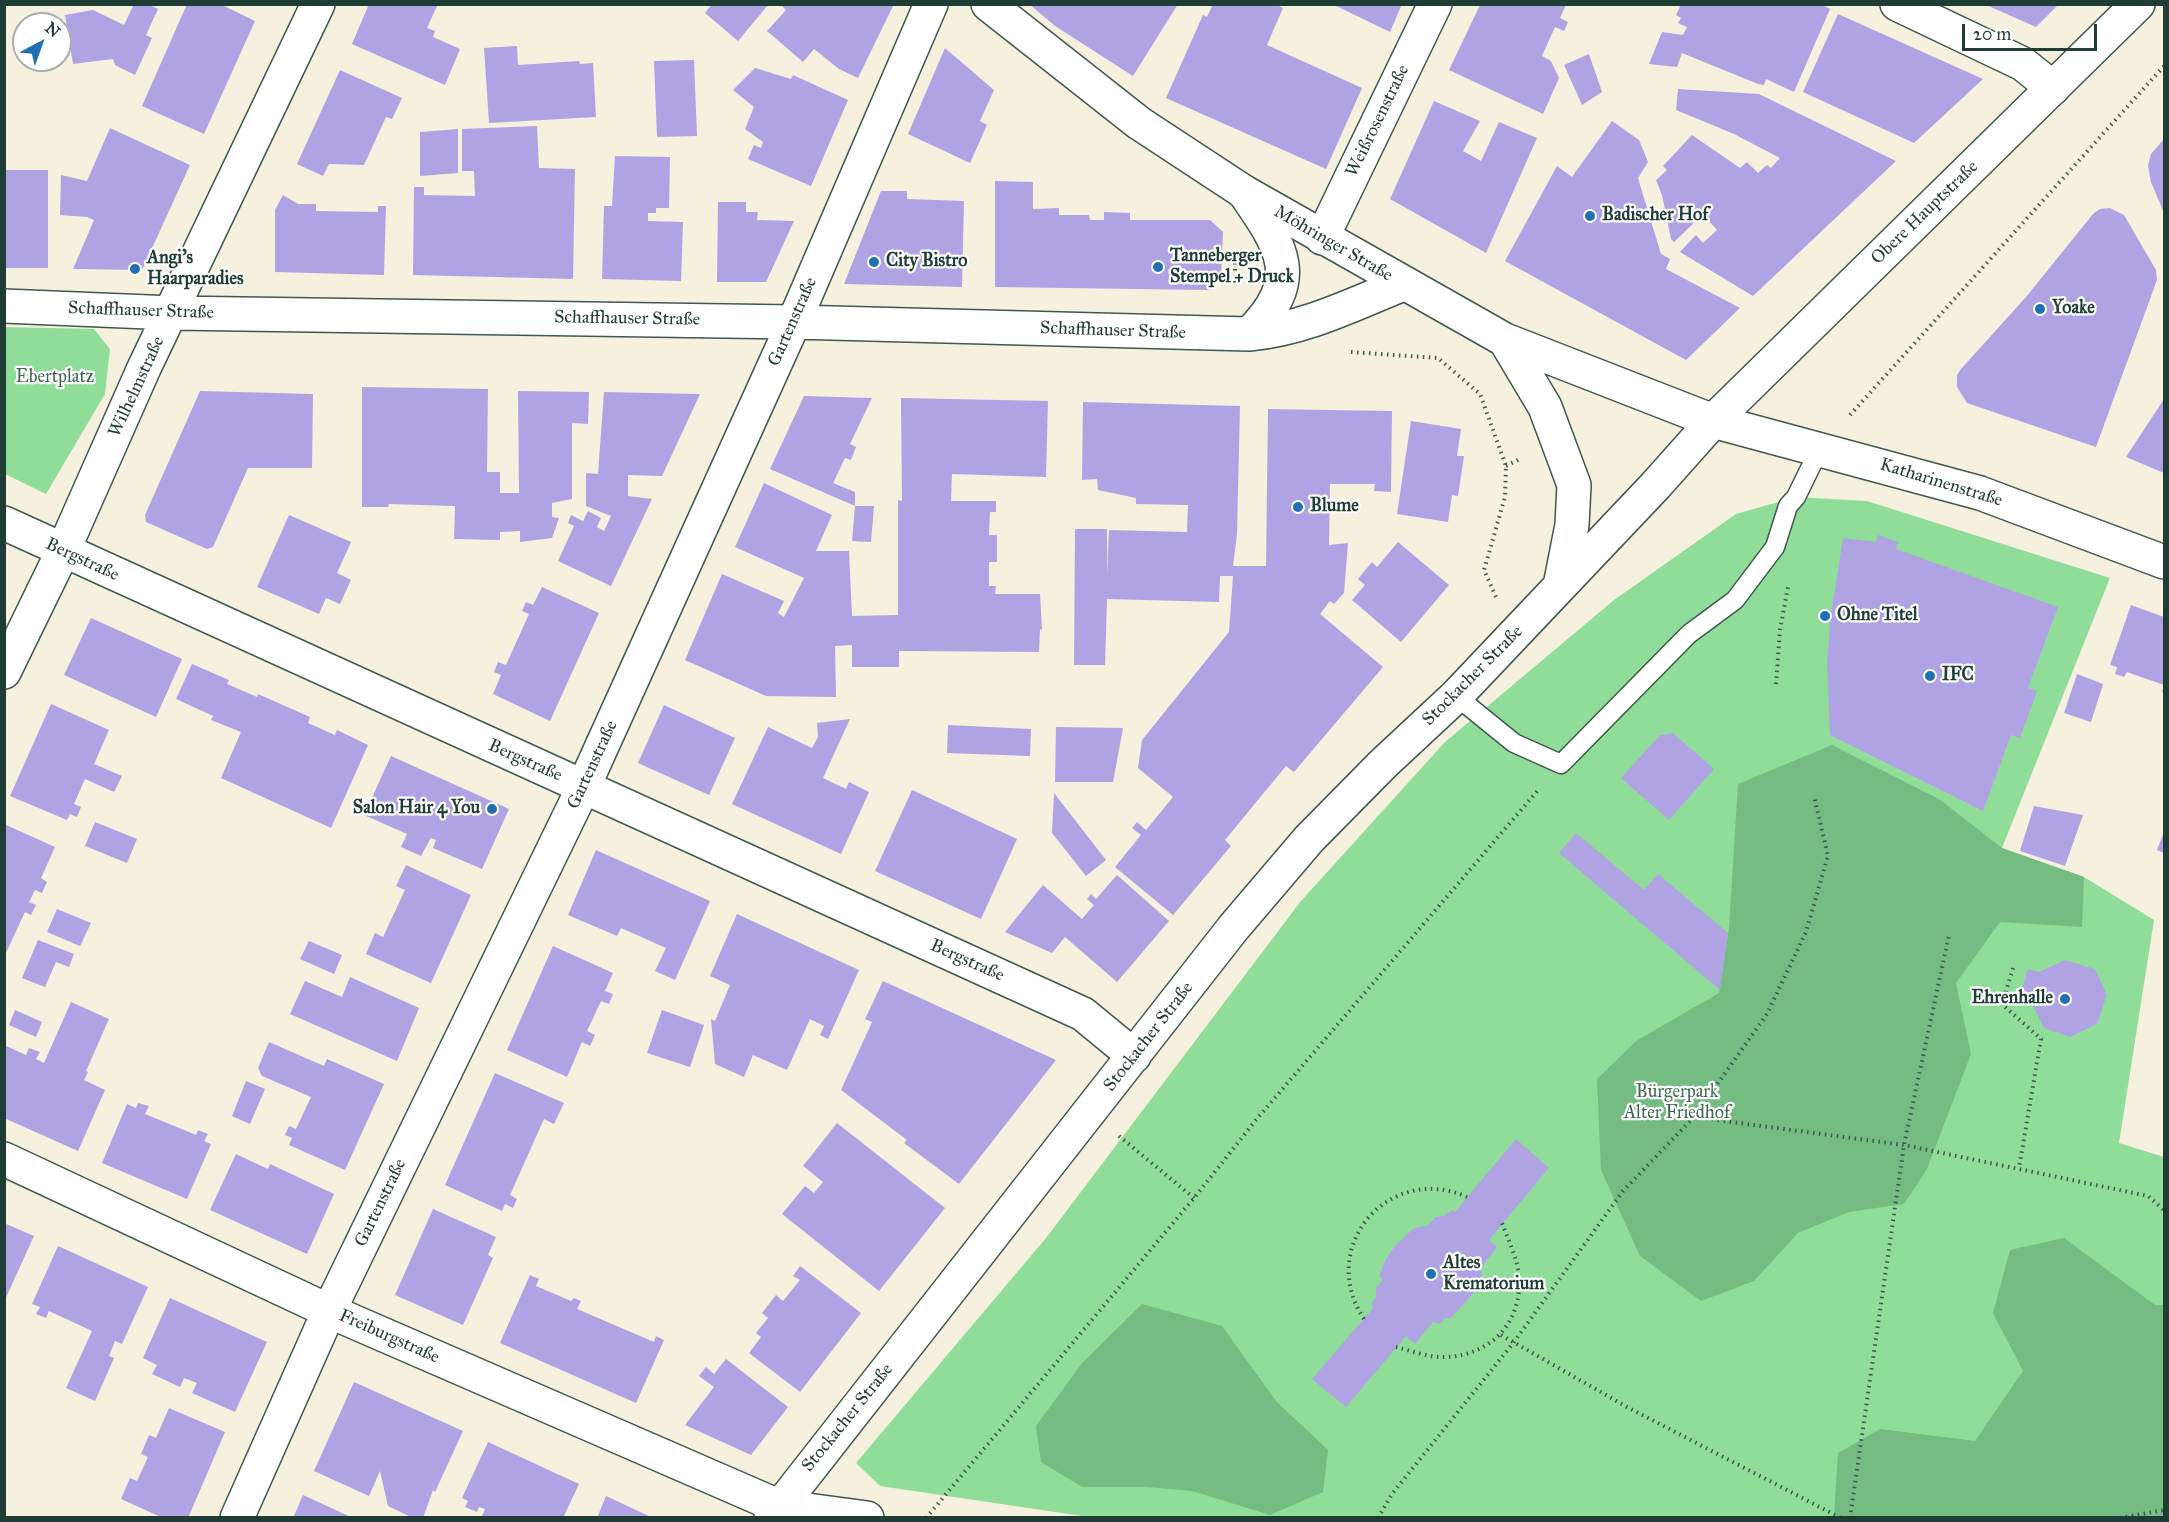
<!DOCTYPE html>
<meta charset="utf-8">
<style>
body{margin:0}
#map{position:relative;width:2169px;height:1522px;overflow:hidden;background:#f6f0df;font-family:"IM FELL Great Primer",serif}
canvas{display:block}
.frame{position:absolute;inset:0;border:6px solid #1f3d34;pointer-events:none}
.north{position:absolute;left:12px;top:12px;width:60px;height:60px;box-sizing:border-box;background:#fff;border:2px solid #a5b1ae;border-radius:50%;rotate:41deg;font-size:16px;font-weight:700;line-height:24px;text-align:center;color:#1f3d34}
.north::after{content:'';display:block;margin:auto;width:21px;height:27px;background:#1f6fb2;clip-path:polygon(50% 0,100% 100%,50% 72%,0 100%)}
.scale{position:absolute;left:1962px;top:24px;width:135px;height:27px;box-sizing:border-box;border:3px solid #1f3d34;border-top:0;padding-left:8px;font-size:18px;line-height:21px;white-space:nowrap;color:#1f3d34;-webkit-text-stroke:4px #fff;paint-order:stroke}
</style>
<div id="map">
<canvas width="2169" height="1522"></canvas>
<div class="frame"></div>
<div class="north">N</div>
<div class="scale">20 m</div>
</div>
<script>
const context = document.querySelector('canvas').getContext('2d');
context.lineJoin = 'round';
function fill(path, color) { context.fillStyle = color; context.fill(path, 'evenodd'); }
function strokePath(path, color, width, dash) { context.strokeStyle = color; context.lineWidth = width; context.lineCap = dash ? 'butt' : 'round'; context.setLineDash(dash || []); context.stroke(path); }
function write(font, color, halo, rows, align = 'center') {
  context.font = font + ' "IM FELL Great Primer",serif'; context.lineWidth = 4.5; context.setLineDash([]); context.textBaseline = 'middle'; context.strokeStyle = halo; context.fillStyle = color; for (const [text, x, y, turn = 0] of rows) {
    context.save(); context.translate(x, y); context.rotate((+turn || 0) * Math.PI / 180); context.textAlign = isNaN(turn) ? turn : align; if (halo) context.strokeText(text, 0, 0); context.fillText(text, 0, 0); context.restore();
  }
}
const green = new Path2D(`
 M 5,327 L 94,329 L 110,349 L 105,394 L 46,494 L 5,474 Z
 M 1796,497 L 1867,501 L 2110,578 L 2002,848 L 2084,877 L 2154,920 L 2119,1143 L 2164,1157 L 2164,1517 L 1089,1517 L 880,1486 L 856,1463 L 1046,1238 L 1301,901 L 1445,742 L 1614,600 L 1736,514 Z`);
const forest = new Path2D(`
 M 1832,745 L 1939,799 L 2002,848 L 2084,877 L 2082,927 L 2000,922 L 1956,983 L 1971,1054 L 1927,1169 L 1904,1204 L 1849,1212 L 1798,1233 L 1754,1281 L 1701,1301 L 1640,1256 L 1601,1170 L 1597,1079 L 1636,1041 L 1719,993 L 1729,928 L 1738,784 Z
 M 2064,1238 L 2155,1305 L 2164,1305 L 2164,1517 L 1834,1517 L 1838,1453 L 1880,1429 L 1975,1441 L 2023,1371 L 1993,1313 L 2010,1250 Z
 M 1142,1304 L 1222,1326 L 1276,1401 L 1328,1450 L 1323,1492 L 1270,1515 L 1192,1491 L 1147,1487 L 1082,1487 L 1041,1462 L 1036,1426 L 1083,1362 Z`);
const building = new Path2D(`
 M 134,4 L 148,4 L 158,9 L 146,35 L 152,38 L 135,75 L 115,65 L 113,59 L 73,64 L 65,15 L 93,10 L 124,25 Z
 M 187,4 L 220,4 L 255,21 L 204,134 L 142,106 Z
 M 369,4 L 438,4 L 427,28 L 435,31 L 433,37 L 460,49 L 445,85 L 352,44 Z
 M 712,4 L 769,4 L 738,41 L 705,13 Z
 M 780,4 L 894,4 L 858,78 L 839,69 L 814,49 L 803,62 L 767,31 L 786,10 Z
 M 1029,4 L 1178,4 L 1133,76 L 1055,26 Z
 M 1213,4 L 1275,4 L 1283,8 L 1267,45 L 1362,88 L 1326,169 L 1166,98 L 1203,15 L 1207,17 Z
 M 1332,4 L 1402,4 L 1390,32 Z
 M 1681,4 L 1821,4 L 1830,9 L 1794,92 L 1766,79 L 1764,85 L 1758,84 L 1682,53 L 1677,67 L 1649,64 L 1662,32 L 1683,35 L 1687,27 L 1678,23 L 1681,18 L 1676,15 Z
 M 1984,4 L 2059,4 L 2036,27 Z
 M 1480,5 L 1566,5 L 1560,18 L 1568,22 L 1564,31 L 1555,27 L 1542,56 L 1551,61 L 1559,78 L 1543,114 L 1449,70 Z
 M 1838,14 L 1983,79 L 1914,143 L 1803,92 Z
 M 517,46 L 518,65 L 579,61 L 580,64 L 593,63 L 596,117 L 489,123 L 484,48 Z
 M 945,48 L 994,90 L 980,121 L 987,125 L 970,163 L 908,134 Z
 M 1589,54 L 1602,92 L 1582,105 L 1564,65 Z
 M 694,60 L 697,136 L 657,137 L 654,61 Z
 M 755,68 L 791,79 L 793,75 L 848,100 L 811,186 L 748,159 L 754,145 L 761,148 L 763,142 L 745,129 L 754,107 L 733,90 Z
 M 340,70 L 402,98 L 392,119 L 386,117 L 364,165 L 329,164 L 323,176 L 297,164 Z
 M 1678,89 L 1759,94 L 1896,161 L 1753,296 L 1680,252 L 1696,235 L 1703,243 L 1717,230 L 1703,214 L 1674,242 L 1671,239 L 1662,195 L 1656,180 L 1667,170 L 1663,166 L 1692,135 L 1740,168 L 1747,162 L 1758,173 L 1767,165 L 1771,168 L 1780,158 L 1734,134 L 1676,110 Z
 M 1434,101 L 1480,121 L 1463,151 L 1481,161 L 1499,122 L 1537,138 L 1486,253 L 1390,199 Z
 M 1612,121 L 1639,140 L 1648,162 L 1638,178 L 1661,254 L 1670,259 L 1666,269 L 1740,308 L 1686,360 L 1505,261 L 1557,166 L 1572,177 Z
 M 537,126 L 539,168 L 575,169 L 573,279 L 413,275 L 414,187 L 424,187 L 424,195 L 475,196 L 474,171 L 462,171 L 462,129 Z
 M 110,128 L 190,165 L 142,270 L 73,269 L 94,220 L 87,217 L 60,215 L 61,175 L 87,181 Z
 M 458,129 L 458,173 L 420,176 L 420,132 Z
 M 2164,139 L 2164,213 L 2151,182 L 2148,166 L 2151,154 Z
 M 615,156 L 670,157 L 669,208 L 656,208 L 656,213 L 648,213 L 648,221 L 683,222 L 681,281 L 602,279 L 604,206 L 612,206 Z
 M 4,170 L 48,170 L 48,268 L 4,268 Z
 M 995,181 L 1033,182 L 1033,209 L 1059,208 L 1059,215 L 1089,215 L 1090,220 L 1104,220 L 1104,212 L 1130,213 L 1130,220 L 1210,220 L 1223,232 L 1221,278 L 1209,290 L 995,287 Z
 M 881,191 L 907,191 L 907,199 L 964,201 L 962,287 L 844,284 Z
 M 283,195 L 298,204 L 316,204 L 316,211 L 378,212 L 378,206 L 386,206 L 384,275 L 275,272 L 275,210 Z
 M 718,202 L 746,202 L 746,212 L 758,212 L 757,220 L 794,221 L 766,282 L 717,282 Z
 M 2110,208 L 2124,215 L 2156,270 L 2157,280 L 2096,447 L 1967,403 L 1957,387 L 1957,375 L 1961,369 L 2026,297 L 2093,214 L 2100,209 Z
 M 362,387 L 488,389 L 487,472 L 500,472 L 500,493 L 519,493 L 518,391 L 589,392 L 588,424 L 572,423 L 572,499 L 552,503 L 552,517 L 559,518 L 552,538 L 520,542 L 520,531 L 500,532 L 500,540 L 454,539 L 455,506 L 389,504 L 388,507 L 362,507 Z
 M 200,391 L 313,394 L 312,468 L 248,468 L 213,547 L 207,549 L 146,522 L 145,515 Z
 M 604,392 L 700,394 L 662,476 L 628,475 L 628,496 L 652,499 L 611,586 L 558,561 L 574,526 L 568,523 L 571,515 L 583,521 L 588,511 L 601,518 L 597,527 L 604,531 L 611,516 L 586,506 L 586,473 L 598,474 Z
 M 804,396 L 872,398 L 850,444 L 856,447 L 851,460 L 845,458 L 833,483 L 855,492 L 855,506 L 770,469 Z
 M 901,398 L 1048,401 L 1046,477 L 952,474 L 951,501 L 996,501 L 996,512 L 990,512 L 989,535 L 997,535 L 997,562 L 989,562 L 989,586 L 996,586 L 995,594 L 1040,594 L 1042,630 L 1040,629 L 1039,652 L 899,651 L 899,667 L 852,667 L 852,645 L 835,646 L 836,697 L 766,696 L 685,660 L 722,574 L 784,601 L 778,613 L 784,617 L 804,578 L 735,547 L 764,483 L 832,515 L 816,551 L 849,551 L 852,616 L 898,615 L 898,500 L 902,501 Z
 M 2164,399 L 2164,473 L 2126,457 Z
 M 1083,402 L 1240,406 L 1237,534 L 1233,566 L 1266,566 L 1268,409 L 1392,411 L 1391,492 L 1374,491 L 1375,484 L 1330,484 L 1329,545 L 1348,543 L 1344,593 L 1334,604 L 1330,601 L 1320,614 L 1383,667 L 1294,772 L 1286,766 L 1225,840 L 1231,846 L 1173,915 L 1115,867 L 1141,835 L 1132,828 L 1137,822 L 1146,830 L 1173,797 L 1138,768 L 1142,740 L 1229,632 L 1233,576 L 1220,576 L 1219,602 L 1107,599 L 1105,665 L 1074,665 L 1075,529 L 1107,529 L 1107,575 L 1109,530 L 1187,532 L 1188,505 L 1136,504 L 1136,498 L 1098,490 L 1097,479 L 1082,480 Z
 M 1411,421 L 1461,429 L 1457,456 L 1464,456 L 1458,496 L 1452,495 L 1448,522 L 1397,514 Z
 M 855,506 L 874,506 L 871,542 L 852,541 Z
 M 289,515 L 351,542 L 337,573 L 351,580 L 340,604 L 326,598 L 319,614 L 257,587 Z
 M 1878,535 L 1898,542 L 1896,549 L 2058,607 L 2028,688 L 2037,691 L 2020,738 L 2011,735 L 1983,811 L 1830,735 L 1827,664 L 1831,614 L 1843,538 L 1876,542 Z
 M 1398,542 L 1449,585 L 1401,642 L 1352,600 L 1365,585 L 1358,579 L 1372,562 L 1377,567 Z
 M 542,587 L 599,613 L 550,721 L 493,694 L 501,675 L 494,672 L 498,662 L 506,665 L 529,614 L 522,611 L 526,602 L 533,605 Z
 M 2131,605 L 2164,617 L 2164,693 L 2162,692 L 2164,685 L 2127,672 L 2124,677 L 2115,674 L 2117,667 L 2110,665 Z
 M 91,618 L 182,659 L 156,717 L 64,675 Z
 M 192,664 L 229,680 L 227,684 L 257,697 L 258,694 L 310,717 L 308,723 L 335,735 L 337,730 L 368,745 L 331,828 L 221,778 L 241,732 L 211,720 L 213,716 L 176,699 Z
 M 2077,674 L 2103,684 L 2091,722 L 2064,713 Z
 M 51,704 L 109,730 L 94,764 L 122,776 L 114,792 L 85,779 L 74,804 L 81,807 L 77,817 L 70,814 L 67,820 L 10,796 Z
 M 664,705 L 735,738 L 709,795 L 638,763 Z
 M 850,719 L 823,778 L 846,789 L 849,782 L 869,792 L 841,854 L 732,804 L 768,727 L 812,748 L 818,737 L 817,723 Z
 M 948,725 L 1031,729 L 1030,756 L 947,753 Z
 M 1056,727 L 1123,728 L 1113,782 L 1055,782 Z
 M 1673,733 L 1714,769 L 1669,820 L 1621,778 L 1660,735 Z
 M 391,756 L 509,809 L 482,869 L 433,848 L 436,840 L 431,838 L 421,856 L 401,847 L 407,834 L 364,815 Z
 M 912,790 L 1017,839 L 981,919 L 875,871 Z
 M 1054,793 L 1106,860 L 1086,876 L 1052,833 Z
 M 2034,806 L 2083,815 L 2065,866 L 2020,851 Z
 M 95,822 L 137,839 L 127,863 L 85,846 Z
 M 4,824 L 55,847 L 41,878 L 47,882 L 42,893 L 35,890 L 29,902 L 36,905 L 31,915 L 25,912 L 4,957 Z
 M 2164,832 L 2164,853 L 2157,850 Z
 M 1576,833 L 1644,890 L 1658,874 L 1728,933 L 1720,990 L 1559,853 Z
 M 596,850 L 710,901 L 675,980 L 655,971 L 666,948 L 621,928 L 617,936 L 568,915 Z
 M 406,865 L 471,895 L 431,983 L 366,954 L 375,933 L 383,937 L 405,890 L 396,886 Z
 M 1117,875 L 1169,921 L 1117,982 L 1065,937 L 1052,953 L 1005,932 L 1043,885 L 1082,919 L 1094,905 L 1087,899 L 1091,894 L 1096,899 Z
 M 57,909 L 91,923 L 80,946 L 47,932 Z
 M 737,914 L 859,970 L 828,1039 L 820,1035 L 824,1026 L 810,1019 L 787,1070 L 753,1055 L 744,1077 L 715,1064 L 711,1019 L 715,1021 L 730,985 L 710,976 Z
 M 38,940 L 74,954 L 69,967 L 56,962 L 45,987 L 22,978 Z
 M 309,941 L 342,955 L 334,974 L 300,959 Z
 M 553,946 L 613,973 L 605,991 L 613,994 L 609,1004 L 601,1001 L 587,1031 L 595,1035 L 590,1046 L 582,1042 L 567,1077 L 507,1050 Z
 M 2065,960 L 2095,969 L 2107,995 L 2097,1024 L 2070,1037 L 2044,1028 L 2030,1000 L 2020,997 L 2028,969 L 2039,972 Z
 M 350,977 L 419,1008 L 397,1061 L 290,1014 L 305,981 L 342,997 Z
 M 883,981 L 1056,1060 L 959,1184 L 904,1143 L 907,1140 L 841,1090 L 872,1022 L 865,1019 Z
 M 71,1002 L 109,1019 L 86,1071 L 88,1072 L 84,1080 L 105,1090 L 78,1151 L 4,1118 L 4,1045 L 26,1055 L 29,1048 L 40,1052 L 36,1059 L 44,1063 Z
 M 15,1010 L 42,1022 L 36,1037 L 9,1025 Z
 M 662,1010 L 704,1025 L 690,1067 L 647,1053 Z
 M 269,1042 L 324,1066 L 327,1059 L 384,1084 L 345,1170 L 289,1145 L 292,1138 L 285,1135 L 289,1126 L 296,1129 L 311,1097 L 262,1076 L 258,1068 Z
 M 495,1073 L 564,1103 L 554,1124 L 544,1119 L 510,1195 L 517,1199 L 513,1208 L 505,1204 L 502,1211 L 445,1185 Z
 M 246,1081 L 265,1089 L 250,1124 L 232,1116 Z
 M 138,1103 L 149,1106 L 145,1114 L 196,1135 L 198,1130 L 208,1134 L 204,1141 L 211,1144 L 187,1199 L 102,1163 L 127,1104 L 136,1108 Z
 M 837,1123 L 945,1208 L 879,1291 L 782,1214 L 805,1186 L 814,1193 L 823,1182 L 803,1166 Z
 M 1516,1139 L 1549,1168 L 1489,1240 L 1497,1247 L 1480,1269 L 1482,1273 L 1479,1287 L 1451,1318 L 1445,1318 L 1440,1324 L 1433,1322 L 1415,1344 L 1406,1336 L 1346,1407 L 1312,1379 L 1374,1307 L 1371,1304 L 1376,1297 L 1376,1288 L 1383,1280 L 1379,1276 L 1386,1259 L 1395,1246 L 1414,1228 L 1429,1225 L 1435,1217 L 1444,1216 L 1452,1210 L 1455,1212 Z
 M 236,1154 L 268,1169 L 270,1164 L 334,1194 L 307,1254 L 210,1210 Z
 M 433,1209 L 496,1237 L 488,1255 L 493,1258 L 463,1325 L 395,1295 Z
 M 4,1223 L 34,1236 L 4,1302 Z
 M 58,1246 L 148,1287 L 122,1344 L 115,1341 L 109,1356 L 114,1358 L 95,1401 L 66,1388 L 92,1331 L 49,1311 L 46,1318 L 36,1314 L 40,1307 L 32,1304 Z
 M 800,1266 L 861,1313 L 800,1392 L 749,1353 L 761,1337 L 756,1333 L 768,1318 L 762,1313 L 776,1295 L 783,1301 L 800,1280 L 793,1276 Z
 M 530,1275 L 539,1279 L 536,1286 L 571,1301 L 574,1298 L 581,1301 L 577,1309 L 654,1342 L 656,1336 L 664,1340 L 636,1403 L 500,1343 Z
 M 170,1298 L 267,1342 L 235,1412 L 192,1393 L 197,1383 L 184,1378 L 180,1387 L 152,1374 L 157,1365 L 143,1358 Z
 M 726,1359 L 788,1407 L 751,1455 L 685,1425 L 714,1387 L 699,1376 L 706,1367 L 714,1374 Z
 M 354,1382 L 463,1431 L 435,1492 L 433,1490 L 423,1518 L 413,1518 L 388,1506 L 380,1471 L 369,1496 L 314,1471 Z
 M 169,1408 L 225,1432 L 188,1518 L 163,1518 L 121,1499 L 130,1478 L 137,1481 L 148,1457 L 141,1454 L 149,1435 L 156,1438 Z
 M 488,1442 L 579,1484 L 563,1518 L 481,1518 L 485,1509 L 479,1507 L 477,1512 L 465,1507 L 468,1501 L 462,1498 Z
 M 303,1495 L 353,1518 L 293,1518 Z
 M 606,1496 L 653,1518 L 597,1518 Z`);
const path = new Path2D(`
 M 1235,257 L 1235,285
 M 1351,352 L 1438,358 L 1480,394 L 1506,466 L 1505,497 L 1484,570 L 1496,597
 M 1850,415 L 2164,66
 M 1506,466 L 1520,459
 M 1776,684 L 1780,630 L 1788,587
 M 2013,968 L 2002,1004 L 2041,1039 L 2019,1168
 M 1694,1117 L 1904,1145 L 2148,1196 L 2164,1210
 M 1119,1136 L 1194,1198
 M 1364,1319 C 1316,1247 1389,1162 1467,1197
 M 1501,1335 L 1627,1407 L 1841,1518
 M 1396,1347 C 1412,1351 1430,1358 1446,1357 C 1492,1355 1523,1321 1519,1275 C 1517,1258 1508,1239 1502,1223
 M 926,1518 L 1194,1198 L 1256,1120 L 1539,789
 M 1378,1518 L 1392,1494 L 1514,1342 L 1623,1191 L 1694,1117 L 1767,1014 L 1806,932 L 1828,856 L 1814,796
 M 1850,1518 L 1904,1145 L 1949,935
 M 2120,1518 L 2164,1510`);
const lane = new Path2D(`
 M 1456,696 L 1514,743 L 1561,764 L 1689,634 L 1735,600 L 1775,547 L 1788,506 L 1796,497 L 1819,450`);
const street = new Path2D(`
 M 1897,4 L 2023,64 L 2053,88
 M 1244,192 C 1282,247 1305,279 1249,334
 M 1322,238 L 1435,4
 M 4,306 L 173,313 L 794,322 L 1249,334 C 1304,329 1352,305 1403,284
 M 4,523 L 1083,1014 L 1134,1056
 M 4,672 L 63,551 L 144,368 L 318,4
 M 4,1159 L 329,1311 L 778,1506 L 867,1518
 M 237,1518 L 329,1311 L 583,788 L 794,322 L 931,4`);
const secondary = new Path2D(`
 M 988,4 L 1139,123 L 1244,192 L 1505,340 L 1713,421 L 1980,493 L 2164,562
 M 1505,340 L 1545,407 L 1574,485 L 1572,525 L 1560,586
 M 771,1518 L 1234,927 L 1309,839 L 1383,764 L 1456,696 L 1656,485 L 1713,421 L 2138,4`);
const markers = [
 [1590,216,6,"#1f6fb2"],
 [874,262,6,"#1f6fb2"],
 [1158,267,6,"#1f6fb2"],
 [135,269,6,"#1f6fb2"],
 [2040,309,6,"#1f6fb2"],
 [1298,507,6,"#1f6fb2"],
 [1825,616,6,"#1f6fb2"],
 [1930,676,6,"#1f6fb2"],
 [492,809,6,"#1f6fb2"],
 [2065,999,6,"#1f6fb2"],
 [1431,1274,6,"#1f6fb2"]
];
const streetNames = [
 ["Weißrosenstraße",1378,121,-64],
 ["Obere Hauptstraße",1925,213,-44],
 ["Möhringer Straße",1333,244,30],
 ["Schaffhauser Straße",141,311,2],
 ["Schaffhauser Straße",627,319,1],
 ["Gartenstraße",793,322,-66],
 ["Schaffhauser Straße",1113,331,2],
 ["Wilhelmstraße",137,387,-65],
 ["Katharinenstraße",1941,483,17],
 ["Bergstraße",82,560,25],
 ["Stockacher Straße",1473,676,-45],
 ["Bergstraße",525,761,24],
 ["Gartenstraße",593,765,-65],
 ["Bergstraße",967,961,24],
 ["Stockacher Straße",1149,1037,-52],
 ["Gartenstraße",381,1203,-64],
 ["Freiburgstraße",389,1337,24],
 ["Stockacher Straße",848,1418,-51]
];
const poiNames = [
 ["Badischer Hof",1602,216],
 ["Tanneberger",1170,257],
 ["Stempel + Druck",1170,278],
 ["Angi's",147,259],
 ["Haarparadies",147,280],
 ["City Bistro",886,262],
 ["Yoake",2052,309],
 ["Blume",1310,507],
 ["Ohne Titel",1837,616],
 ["IFC",1942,676],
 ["Salon Hair 4 You",480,809,"right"],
 ["Ehrenhalle",2053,999,"right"],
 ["Altes",1443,1264],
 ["Krematorium",1443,1285]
];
const parkNames = [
 ["Ebertplatz",55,378],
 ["Bürgerpark",1677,1093],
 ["Alter Friedhof",1677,1114]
];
fill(green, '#90dd9a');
fill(forest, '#74bc82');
fill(building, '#b0a3e3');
strokePath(lane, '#3f584e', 21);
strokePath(street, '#3f584e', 36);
strokePath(secondary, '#3f584e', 36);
strokePath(path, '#3f584e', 4, [1.5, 4.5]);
strokePath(lane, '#fff', 18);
strokePath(street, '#fff', 33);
strokePath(secondary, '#fff', 33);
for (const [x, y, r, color] of markers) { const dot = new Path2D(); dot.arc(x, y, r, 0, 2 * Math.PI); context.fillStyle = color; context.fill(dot); strokePath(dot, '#fff', 2); }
write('18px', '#1f3d34', '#fff', streetNames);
write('bold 18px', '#1f3d34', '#fff', poiNames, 'left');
write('18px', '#3b654e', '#fff', parkNames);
</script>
